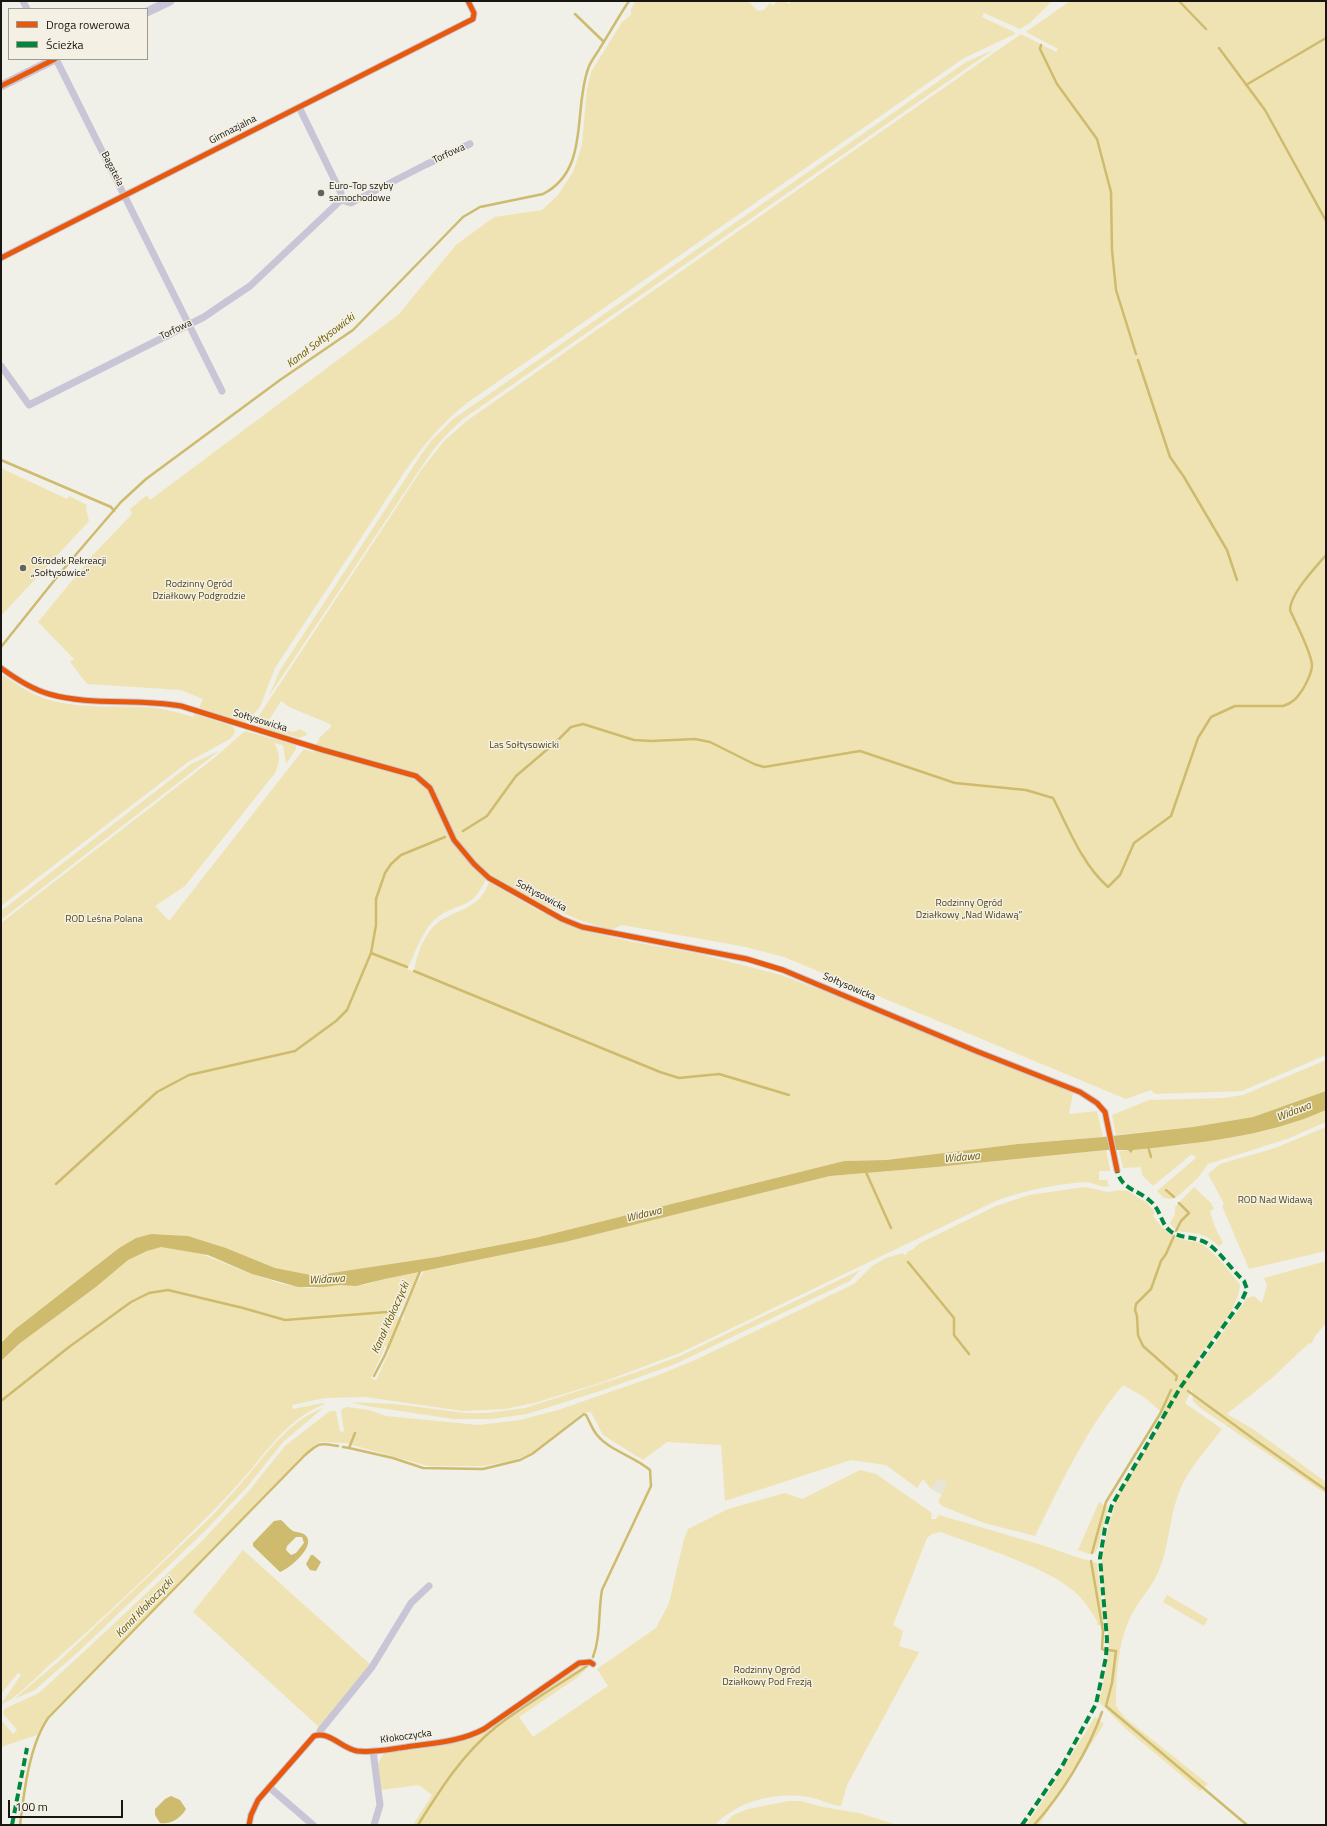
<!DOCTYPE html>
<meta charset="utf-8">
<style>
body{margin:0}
#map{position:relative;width:1327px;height:1826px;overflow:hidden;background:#f0efe8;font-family:"Titillium Web",sans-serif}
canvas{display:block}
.frame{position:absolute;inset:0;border:2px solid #171612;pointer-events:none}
.legend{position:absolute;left:8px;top:8px;width:140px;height:52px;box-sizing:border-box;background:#f4f1e4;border:1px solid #9c9990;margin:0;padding:5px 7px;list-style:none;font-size:12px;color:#171612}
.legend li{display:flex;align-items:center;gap:8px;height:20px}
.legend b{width:20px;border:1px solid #9c9990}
.scale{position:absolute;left:8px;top:1800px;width:115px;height:18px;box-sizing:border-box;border:2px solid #171612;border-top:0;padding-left:5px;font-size:12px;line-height:14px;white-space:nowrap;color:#171612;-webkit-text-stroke:3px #f4f1e4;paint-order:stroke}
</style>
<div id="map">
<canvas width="1327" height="1826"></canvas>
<div class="frame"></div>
<ul class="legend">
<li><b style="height:5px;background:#e8590c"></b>Droga rowerowa</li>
<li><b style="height:5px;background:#00873e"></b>Ścieżka</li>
</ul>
<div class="scale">100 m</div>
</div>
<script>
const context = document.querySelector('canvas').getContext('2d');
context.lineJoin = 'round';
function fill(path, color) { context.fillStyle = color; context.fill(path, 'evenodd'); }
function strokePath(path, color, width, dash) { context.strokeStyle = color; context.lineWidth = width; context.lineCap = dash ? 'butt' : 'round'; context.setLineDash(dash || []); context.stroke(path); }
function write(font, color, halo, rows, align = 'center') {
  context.font = font + ' "Titillium Web",sans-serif'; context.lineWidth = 3; context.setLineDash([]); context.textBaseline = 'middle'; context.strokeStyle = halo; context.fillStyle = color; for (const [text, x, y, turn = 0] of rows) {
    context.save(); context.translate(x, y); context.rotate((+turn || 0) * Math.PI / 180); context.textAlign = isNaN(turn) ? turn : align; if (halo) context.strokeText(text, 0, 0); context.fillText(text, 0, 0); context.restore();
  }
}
const built = new Path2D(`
 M 937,1477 L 949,1484 L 942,1495 L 931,1489 Z`);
const green = new Path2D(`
 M 636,1 L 748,1 L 758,11 L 764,10 L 770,3 L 773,6 L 778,1 L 785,1 L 789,4 L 792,1 L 1052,1 L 1030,23 L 1020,29 L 984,13 L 982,17 L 1014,32 L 1015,34 L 964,58 L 467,403 C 441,423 422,447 403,474 L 275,668 L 260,707 L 248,721 L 244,722 L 199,708 L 203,699 L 181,690 L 87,684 L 70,662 L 74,659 L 38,622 L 93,555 L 132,514 L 130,509 L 147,495 L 150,500 L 398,315 L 456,245 L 494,217 L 542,210 L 558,195 L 573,172 L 582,145 L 587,88 L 591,72 L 622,22 L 631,15 L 631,9 Z
 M 1070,1 L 1326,1 L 1326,1055 L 1242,1091 L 1155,1094 L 1151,1090 L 1126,1099 L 784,957 L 746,947 L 622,925 L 611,930 L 579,920 L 486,879 C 471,911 463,900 439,916 C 422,928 416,953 407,969 L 414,972 C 417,952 426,928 445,918 C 457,911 471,908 480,898 C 484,894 487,887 489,882 L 536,909 L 581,930 L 633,942 L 696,953 L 781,975 L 858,1004 L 1073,1093 L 1069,1114 L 1097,1111 L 1103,1137 L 1018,1144 L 886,1160 L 844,1161 L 535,1238 L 437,1257 L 318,1275 L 311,1275 L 275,1268 L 226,1248 L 188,1236 L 151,1234 L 136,1238 L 119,1248 L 14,1330 L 1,1343 L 1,923 L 213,759 L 245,731 L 296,745 L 296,749 L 286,764 L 283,745 L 274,743 C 281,754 280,762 275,773 L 185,886 L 155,906 L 169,921 L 303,750 L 304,749 L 313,752 L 320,737 L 331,727 L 330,724 L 289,707 L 281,701 L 267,723 L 268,725 L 293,732 L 300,729 L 305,732 L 307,735 L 299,738 L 260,727 L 257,724 L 256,720 L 422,469 L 445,440 L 468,420 L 1021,34 L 1056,52 L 1058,49 L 1026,32 Z
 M 993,50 L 463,419 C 448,432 435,446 424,463 L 269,696 L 280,670 L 419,458 L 431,441 L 452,420 L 966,62 Z
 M 1,468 L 67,499 L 69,496 L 87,505 L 86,508 L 89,521 L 1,616 Z
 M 1,674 C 14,682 27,692 41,697 C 77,711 116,704 154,708 C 167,709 180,713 193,717 L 194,714 L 232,726 L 234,728 L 235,733 L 230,739 L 188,762 L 1,906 Z
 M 219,751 L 1,920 L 1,911 L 191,764 Z
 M 1326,1060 L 1326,1091 L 1253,1117 L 1193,1127 L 1116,1135 L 1112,1115 L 1149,1100 L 1223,1098 L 1243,1095 Z
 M 1326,1110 L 1326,1122 L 1287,1139 L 1208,1164 L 1198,1178 L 1178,1196 L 1171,1199 L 1164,1198 L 1157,1191 L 1196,1158 L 1192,1154 L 1153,1186 L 1142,1175 L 1141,1167 L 1123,1168 L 1119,1151 C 1189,1144 1262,1139 1326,1110 Z
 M 1326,1127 L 1326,1251 L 1249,1269 L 1222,1206 L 1224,1204 L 1208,1174 L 1220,1164 L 1275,1148 Z
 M 1106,1150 L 1110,1169 L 1110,1171 L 1099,1171 L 1099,1180 L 1107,1180 L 1109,1186 C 1100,1189 1094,1182 1086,1182 C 1056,1184 1027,1190 998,1200 L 680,1353 L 600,1383 L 534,1403 L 506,1409 L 463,1411 L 365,1397 L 325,1398 L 292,1405 L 293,1409 L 323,1403 L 325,1404 C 291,1417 271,1445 249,1472 C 237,1485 225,1499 212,1512 C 158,1566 103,1619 45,1669 C 36,1678 11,1703 1,1704 L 21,1675 L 18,1673 L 1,1694 L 1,1361 L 19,1344 L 96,1287 L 128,1259 L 147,1251 L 162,1246 L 196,1252 L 252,1274 L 282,1284 L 309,1288 L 340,1285 L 365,1285 L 377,1281 L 419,1272 L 397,1316 L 404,1321 C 401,1310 418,1282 424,1271 L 565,1242 L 830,1176 L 937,1167 ZM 384,1345 L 390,1350 L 376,1380 L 371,1378 L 384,1349 Z
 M 1085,1187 L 1108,1192 L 1119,1190 L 1128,1191 L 1147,1203 L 1155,1212 L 1153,1216 C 1161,1226 1168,1236 1181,1239 C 1187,1241 1194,1241 1199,1243 C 1213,1250 1231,1272 1240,1285 C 1238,1310 1212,1338 1198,1358 L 1201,1363 L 1247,1298 L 1254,1296 L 1262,1303 L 1267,1285 L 1264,1278 L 1326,1261 L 1326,1323 L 1315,1336 L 1312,1343 L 1308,1344 L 1272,1378 L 1227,1414 L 1253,1429 L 1326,1482 L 1326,1494 L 1199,1407 L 1193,1401 L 1192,1389 L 1185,1403 L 1222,1429 C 1209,1446 1193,1464 1183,1483 C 1170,1509 1170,1542 1160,1568 C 1153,1586 1142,1596 1133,1612 C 1118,1639 1116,1676 1116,1706 L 1124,1717 L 1208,1784 L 1200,1791 L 1126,1729 L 1099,1702 L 1107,1665 L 1109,1646 L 1101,1566 L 1105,1540 L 1117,1497 L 1166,1416 L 1144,1397 L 1123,1385 C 1088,1426 1059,1487 1035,1536 L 984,1523 L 942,1506 L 938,1501 L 948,1484 L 938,1478 L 931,1489 L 923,1479 L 917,1488 L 886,1465 L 851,1460 L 725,1501 L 721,1445 L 667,1442 L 643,1460 L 603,1435 L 591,1412 L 582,1413 L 529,1455 L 510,1461 L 483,1466 L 428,1466 L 345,1443 L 320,1442 L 316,1444 L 44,1721 L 37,1735 L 1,1747 L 1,1720 L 13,1734 L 17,1730 L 4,1715 L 3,1712 L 6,1708 L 39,1693 L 88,1648 L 201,1542 L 248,1492 L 285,1446 L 330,1411 L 336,1411 L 340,1431 L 344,1432 L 341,1411 L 342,1409 L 347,1407 L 369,1410 L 386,1416 L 478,1425 L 520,1420 L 558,1410 L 656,1376 L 695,1360 L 854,1284 L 872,1266 L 886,1258 L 903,1253 L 904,1255 L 907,1254 L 908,1251 L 912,1250 L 920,1243 L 996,1206 L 1029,1195 Z
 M 1194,1187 L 1211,1203 L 1214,1209 L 1210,1211 L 1214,1225 L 1223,1243 L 1219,1246 C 1213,1241 1207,1236 1199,1234 C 1188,1231 1177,1235 1170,1223 L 1175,1214 L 1175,1207 Z
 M 860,1270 L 850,1281 L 673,1365 L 600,1391 L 527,1414 L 492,1419 L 453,1419 L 367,1406 L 351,1402 L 395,1404 L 465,1413 L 488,1413 L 525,1408 L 634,1373 L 680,1356 Z
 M 323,1408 L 283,1442 L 247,1487 L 206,1530 L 78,1652 L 35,1690 L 14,1699 L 58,1662 L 211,1517 C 224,1502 238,1488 250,1473 C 272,1447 290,1421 323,1408 Z
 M 860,1470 L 876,1474 L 932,1513 L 931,1519 L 936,1519 L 939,1515 L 1045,1546 L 1073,1556 L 1097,1563 L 1104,1625 L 1097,1625 L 1097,1621 C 1092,1613 1087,1605 1081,1598 C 1058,1570 977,1546 941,1532 L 932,1534 L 927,1538 L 893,1625 L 903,1631 L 899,1646 L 919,1652 L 847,1785 L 841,1806 C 830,1805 820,1799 809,1797 C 776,1792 739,1800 715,1825 L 413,1825 L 432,1795 L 419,1785 L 381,1790 L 378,1763 L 384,1753 C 417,1748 452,1748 483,1733 L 579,1666 L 584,1665 L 586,1669 L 578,1677 L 519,1717 L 533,1737 L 608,1686 L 597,1669 L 656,1628 L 669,1603 L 684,1539 L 688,1529 L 728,1509 L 785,1493 L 802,1499 Z
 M 1099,1502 L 1108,1507 L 1098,1548 L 1095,1553 L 1089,1554 L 1078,1550 Z
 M 243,1550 L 371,1665 L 319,1727 L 193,1612 Z
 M 1167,1595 L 1208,1619 L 1204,1626 L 1163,1602 Z
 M 1095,1717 L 1104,1724 L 1039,1825 L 1026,1825 L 1046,1796 Z
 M 788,1801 L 801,1801 L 823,1807 L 859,1813 L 897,1825 L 724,1825 L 733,1815 L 748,1809 Z`);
const water = new Path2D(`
 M 1326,1091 L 1326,1110 C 1266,1137 1198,1143 1133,1150 L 1131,1153 L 1128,1150 L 1106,1150 L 937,1167 L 830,1176 L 565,1242 L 385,1279 L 356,1286 L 340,1285 L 324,1287 L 298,1287 L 252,1274 L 208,1255 L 161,1247 L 147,1251 L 128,1260 L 96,1287 L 19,1344 L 1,1361 L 1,1343 L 14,1330 L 119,1248 L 136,1238 L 151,1234 L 188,1236 L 226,1248 L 275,1268 L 311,1275 L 318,1275 L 437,1257 L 535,1238 L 844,1161 L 886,1160 L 1018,1144 L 1103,1137 L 1193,1127 L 1253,1117 Z
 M 281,1520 C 285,1523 288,1528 293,1531 C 298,1533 304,1532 307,1537 C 314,1548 289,1569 280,1572 L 253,1546 L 253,1543 L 274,1521 ZM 296,1537 L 302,1537 L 304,1543 L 296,1553 L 291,1555 L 286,1550 L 287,1546 Z
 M 311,1555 L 313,1555 L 321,1562 L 316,1571 L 310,1570 L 306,1564 Z
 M 171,1796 L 180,1800 L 186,1809 C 181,1818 170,1825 160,1823 L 155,1815 L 155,1809 L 165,1799 Z`);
const stream = new Path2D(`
 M 1179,1 L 1206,29
 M 575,14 L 604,42
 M 1041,45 L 1040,49 L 1057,84 L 1097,139 L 1111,192 L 1112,250 L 1116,290 L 1136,354
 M 1219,48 L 1265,110 L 1326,221
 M 1246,85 L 1326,38
 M 1138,360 L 1170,457 L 1184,477 L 1227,550 L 1237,580
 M 1,460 L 111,507 L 114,511
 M 1,647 L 61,572 L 121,502 L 146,479 L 280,380 L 353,330 L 463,217 L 480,207 L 543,194 C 590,170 573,111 588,69 C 590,62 596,55 600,48 C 610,32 619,16 629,1
 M 463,831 L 487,816 L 516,776 L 556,742 L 571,727 L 583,724 L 634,740 L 651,741 L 695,739 L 710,742 L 754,764 L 764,767 L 860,751 L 955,783 L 1026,790 L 1053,798 C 1069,829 1082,864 1108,887 L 1120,875 L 1134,843 L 1171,816 L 1198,738 L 1211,717 L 1235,706 L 1283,706 C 1293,703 1297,698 1303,689 C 1307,682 1312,673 1312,665 C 1311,651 1296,624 1290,610 C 1290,594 1315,568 1326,555
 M 371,953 L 407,967
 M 414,971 L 660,1072 L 679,1078 L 719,1074 L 789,1095
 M 1148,1146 L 1151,1157
 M 865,1170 L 891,1228
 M 56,1184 L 157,1092 L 189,1075 L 295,1051 L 336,1021 L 347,1010 L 371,953 L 376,925 L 376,899 L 385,873 L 391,864 L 401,855 L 445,837
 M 1166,1190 L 1174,1197
 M 1176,1231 L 1181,1221 L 1189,1213 L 1179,1203
 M 1174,1236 L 1166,1254 L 1161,1261 L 1151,1289 L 1136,1304 L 1135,1310 L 1137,1316 L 1138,1335 L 1143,1346 L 1177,1376 L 1176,1380
 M 908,1262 L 954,1318 L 954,1335 L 969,1354
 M 374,1376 L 385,1355 L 421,1269
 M 1188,1391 L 1255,1440 L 1326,1490
 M 1,1401 L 69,1347 L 131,1302 L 149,1293 L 168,1290 L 243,1308 L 285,1320 L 387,1312
 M 343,1447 L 349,1448 L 355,1433
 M 349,1448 L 393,1458 L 423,1468 L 483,1469 L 520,1460 L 532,1454 L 584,1414 L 586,1415 C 590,1422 592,1429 597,1435 C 610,1451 634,1456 650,1470 L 651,1486 L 602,1590 C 598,1612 601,1636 593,1657
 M 1092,1553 L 1106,1502 L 1160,1414 L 1171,1390
 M 1091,1561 L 1103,1631 L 1102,1649 L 1104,1650
 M 1108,1650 L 1116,1651 L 1112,1683 L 1106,1706 L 1247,1825
 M 20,1825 C 24,1792 29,1746 48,1718 L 305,1455 C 320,1442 319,1443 338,1446
 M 418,1825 C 440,1790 463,1753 496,1727 C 524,1705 557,1686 587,1666
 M 1034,1825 C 1062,1794 1088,1752 1102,1712`);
const minor = new Path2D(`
 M 23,1 L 27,9
 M 56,59 L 222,391
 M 341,200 L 351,203 L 425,165 L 470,144
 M 1,258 L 473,19 L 474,13 L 468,1
 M 1,366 L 29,405 L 204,317 L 223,304 L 250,286 L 341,200 L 341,193 L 299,107
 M 1,668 C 16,679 31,689 49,694 C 90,706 138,698 181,706 L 323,750 L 416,776 L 430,788 L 454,840 L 474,864 L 489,878 L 562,919 L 582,927 L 747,959 L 783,970 L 976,1051 L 1080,1092 L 1097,1103 L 1105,1112 L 1117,1170
 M 319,1735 L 320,1731 L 372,1667 L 411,1603 L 429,1586
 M 373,1751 L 380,1805 L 374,1825
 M 269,1787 L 313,1825
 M 249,1825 L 251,1815 L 258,1800 L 314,1736 C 330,1731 341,1748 357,1751 C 373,1753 390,1749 406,1747 C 432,1743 460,1742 484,1729 L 579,1663 L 590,1662 L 593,1664`);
const tertiary = new Path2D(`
 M 147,12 L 170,1
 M 1,86 L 55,59`);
const quiet = new Path2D(`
 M 12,1825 L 27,1748
 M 1022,1825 L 1061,1768 L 1096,1704 L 1106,1657 L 1107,1639 L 1100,1558 L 1105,1528 L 1112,1505 L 1180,1388 L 1242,1300 L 1247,1289 L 1244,1281 C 1232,1270 1223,1256 1211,1246 C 1198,1235 1180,1240 1169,1230 C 1160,1222 1161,1209 1149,1200 C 1136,1189 1121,1189 1117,1170`);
const cycleway = new Path2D(`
 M 1,86 L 55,59
 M 1,258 L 473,19 L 474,13 L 468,1
 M 1,668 C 16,679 31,689 49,694 C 90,706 138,698 181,706 L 323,750 L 416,776 L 430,788 L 454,840 L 474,864 L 489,878 L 562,919 L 582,927 L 747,959 L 783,970 L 976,1051 L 1080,1092 L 1097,1103 L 1105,1112 L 1117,1170
 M 249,1825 L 251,1815 L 258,1800 L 314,1736 C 330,1731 341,1748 357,1751 C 373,1753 390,1749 406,1747 C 432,1743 460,1742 484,1729 L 579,1663 L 590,1662 L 593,1664`);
const markers = [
 [321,193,4,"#63625d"],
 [23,568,4,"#63625d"]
];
const streetNames = [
 ["Gimnazjalna",233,130,-27],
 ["Torfowa",449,154,-25],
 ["Bagatela",112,169,63],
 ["Torfowa",176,330,-26],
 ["Sołtysowicka",260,721,17],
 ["Sołtysowicka",541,896,28],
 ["Sołtysowicka",849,987,23],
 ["Kłokoczycka",406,1737,-8]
];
const poiNames = [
 ["Euro-Top szyby",329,187],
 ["samochodowe",329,199],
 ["Ośrodek Rekreacji",31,562],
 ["„Sołtysowice”",31,574]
];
const parkNames = [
 ["Rodzinny Ogród",199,585],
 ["Działkowy Podgrodzie",199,597],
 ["Las Sołtysowicki",524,746],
 ["Rodzinny Ogród",969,904],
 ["Działkowy „Nad Widawą”",969,916],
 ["ROD Leśna Polana",104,920],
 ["ROD Nad Widawą",1275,1201],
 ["Rodzinny Ogród",767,1671],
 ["Działkowy Pod Frezją",767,1683]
];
const waterNames = [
 ["Kanał Sołtysowicki",321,341,-37],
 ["Widawa",1294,1112,-21],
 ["Widawa",962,1158,-5],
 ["Widawa",644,1215,-13],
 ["Widawa",327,1280,-3],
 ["Kanał Kłokoczycki",391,1318,-66],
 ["Kanał Kłokoczycki",145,1608,-46]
];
fill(built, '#e8e5d7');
fill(green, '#f0e3b3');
fill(water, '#cebb6d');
strokePath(stream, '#cebb6d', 2.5);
strokePath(minor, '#c8c5d6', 7);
strokePath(tertiary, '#c8c5d6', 9);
strokePath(quiet, '#00873e', 4, [8, 4]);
strokePath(cycleway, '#e8590c', 5);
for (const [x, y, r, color] of markers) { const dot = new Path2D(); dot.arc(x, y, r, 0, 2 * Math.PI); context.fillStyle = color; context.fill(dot); strokePath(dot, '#f4f1e4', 1.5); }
write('10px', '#171612', '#f4f1e4', streetNames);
write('10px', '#171612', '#f4f1e4', poiNames, 'left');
write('10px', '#504419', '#f4f1e4', parkNames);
write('italic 11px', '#685600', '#f4f1e4', waterNames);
</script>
